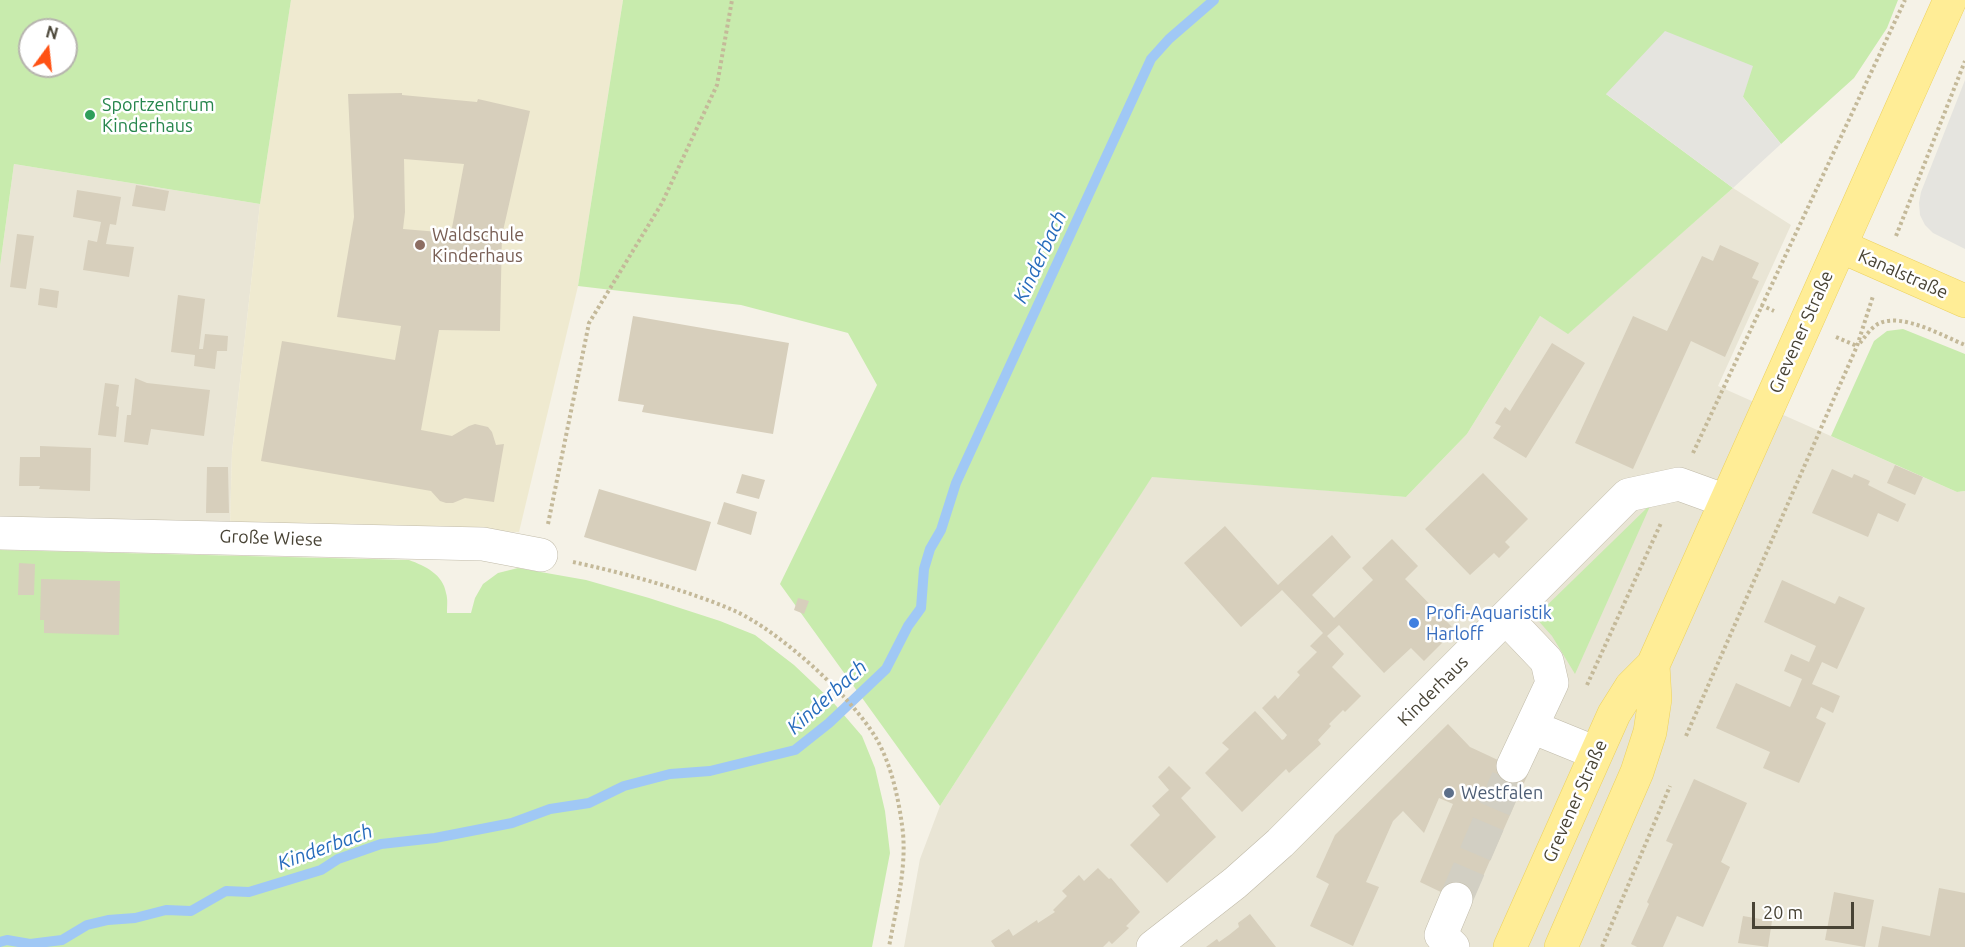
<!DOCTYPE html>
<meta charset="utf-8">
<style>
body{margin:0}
#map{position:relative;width:1965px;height:947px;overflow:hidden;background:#f5f2e7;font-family:Ubuntu,sans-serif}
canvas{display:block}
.north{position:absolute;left:18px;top:18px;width:60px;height:60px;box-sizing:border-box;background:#fff;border:2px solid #b6b4ae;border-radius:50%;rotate:15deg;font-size:16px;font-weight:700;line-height:24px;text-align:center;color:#484335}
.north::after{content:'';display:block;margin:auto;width:21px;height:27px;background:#ff5214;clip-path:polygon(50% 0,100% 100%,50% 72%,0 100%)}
.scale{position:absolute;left:1752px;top:902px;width:102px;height:27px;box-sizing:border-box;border:3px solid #484335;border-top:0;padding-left:8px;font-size:18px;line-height:21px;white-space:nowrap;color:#484335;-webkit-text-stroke:4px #fff;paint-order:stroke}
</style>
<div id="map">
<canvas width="1965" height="947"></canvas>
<div class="north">N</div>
<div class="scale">20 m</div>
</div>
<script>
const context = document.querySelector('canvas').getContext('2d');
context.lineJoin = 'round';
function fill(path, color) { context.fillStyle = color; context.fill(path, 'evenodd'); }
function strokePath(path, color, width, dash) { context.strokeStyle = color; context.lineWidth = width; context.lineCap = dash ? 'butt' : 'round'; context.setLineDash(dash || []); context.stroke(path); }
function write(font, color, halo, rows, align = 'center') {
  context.font = font + ' Ubuntu,sans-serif'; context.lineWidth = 5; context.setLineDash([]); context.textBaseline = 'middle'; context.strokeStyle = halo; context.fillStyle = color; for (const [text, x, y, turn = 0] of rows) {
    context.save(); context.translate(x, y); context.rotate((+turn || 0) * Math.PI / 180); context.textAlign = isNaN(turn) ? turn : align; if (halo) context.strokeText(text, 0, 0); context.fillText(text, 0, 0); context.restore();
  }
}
const residential = new Path2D(`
 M 14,164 L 260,204 L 232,452 L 230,525 L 0,519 L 0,266 Z
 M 1733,188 L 1791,225 L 1718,386 L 1957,492 L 1965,491 L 1965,947 L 904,947 L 920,859 L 940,806 L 1152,476 L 1406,497 L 1467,434 L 1540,316 L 1568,333 Z`);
const education = new Path2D(`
 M 291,0 L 623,0 L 578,286 L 519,532 L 230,525 L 232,452 L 260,204 Z`);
const green = new Path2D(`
 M 0,0 L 291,0 L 260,204 L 14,164 L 0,266 ZM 30,30 L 66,30 L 66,66 L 30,66 Z
 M 623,0 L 1898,0 L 1887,28 L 1854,78 L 1781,144 L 1743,97 L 1606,94 L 1733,188 L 1568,334 L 1540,316 L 1467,434 L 1406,497 L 1152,477 L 940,806 L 780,584 L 877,385 L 848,333 L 741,305 L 578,286 Z
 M 1903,329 L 1965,354 L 1965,491 L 1957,492 L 1831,436 L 1874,341 L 1887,331 Z
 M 1651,504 L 1575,674 L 1552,636 L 1535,617 Z
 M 0,550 L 409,560 C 425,566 443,574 446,593 C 448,599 447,606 447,613 L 471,613 L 475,598 L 483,584 L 498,573 L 518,568 L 586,580 L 649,598 L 720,621 L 755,635 L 794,665 L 831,700 L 862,736 L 875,768 L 885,811 L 890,853 L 872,947 L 0,947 Z`);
const parking = new Path2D(`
 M 1665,31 L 1753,66 L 1743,97 L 1781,144 L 1733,188 L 1606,94 Z
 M 1965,80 L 1965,249 L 1933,233 L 1925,225 L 1920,215 L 1919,203 L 1921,192 Z`);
const stream = new Path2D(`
 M 0,942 L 7,940 L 30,944 L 62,940 L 87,925 L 108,920 L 135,918 L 166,910 L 191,911 L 226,891 L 249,892 L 321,870 L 338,859 L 381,844 L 435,838 L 512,823 L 550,809 L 589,803 L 624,786 L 670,774 L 710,771 L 795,750 L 829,723 L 886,669 L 908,626 L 921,608 L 924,569 L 930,549 L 941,530 L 956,483 L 1151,59 L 1169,39 L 1214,0`);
const building = new Path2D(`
 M 402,93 L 402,95 L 477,102 L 478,99 L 530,111 L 503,231 L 502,231 L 500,331 L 439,330 L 421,430 L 452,436 L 469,426 L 475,424 L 488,427 L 492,432 L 496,445 L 504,444 L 494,502 L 465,498 L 453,503 L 446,503 L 440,501 L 431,491 L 261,461 L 282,341 L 395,360 L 401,326 L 337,317 L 354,217 L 348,94 ZM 404,159 L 464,164 L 451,233 L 403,229 L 405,212 Z
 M 136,185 L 169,191 L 165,211 L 132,206 Z
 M 77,190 L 121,197 L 116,225 L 110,224 L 106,244 L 134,247 L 129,277 L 83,270 L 88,240 L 97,242 L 101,222 L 73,217 Z
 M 17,234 L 34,236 L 26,289 L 10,287 Z
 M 1720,245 L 1759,263 L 1752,278 L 1759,281 L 1725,357 L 1691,341 L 1633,469 L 1575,443 L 1633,316 L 1667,331 L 1702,256 L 1713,261 Z
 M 40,288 L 59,291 L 57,308 L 38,305 Z
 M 178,295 L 205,299 L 199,349 L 203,349 L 205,334 L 228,336 L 227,351 L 217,351 L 215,369 L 194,366 L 195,355 L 171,352 Z
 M 633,316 L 789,343 L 773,434 L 642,412 L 644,405 L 618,401 Z
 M 1552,343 L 1585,363 L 1526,458 L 1493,438 L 1501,426 L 1495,423 L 1505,407 L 1510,411 Z
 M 135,378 L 147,383 L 210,390 L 204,436 L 151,429 L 148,445 L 124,442 L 127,415 L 131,415 Z
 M 105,383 L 119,385 L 116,406 L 119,407 L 116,437 L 98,435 Z
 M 40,446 L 91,448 L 90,491 L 39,489 L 40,486 L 19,486 L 20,457 L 40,457 Z
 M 1895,465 L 1923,477 L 1915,495 L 1887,483 Z
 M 207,467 L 228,467 L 229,513 L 206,513 Z
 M 1832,469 L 1852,478 L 1854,474 L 1870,481 L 1868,485 L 1906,504 L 1898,522 L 1878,513 L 1868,537 L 1812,513 Z
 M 1483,473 L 1528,519 L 1505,542 L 1510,547 L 1499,558 L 1494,553 L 1470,575 L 1425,529 Z
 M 742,474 L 765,480 L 759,499 L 736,493 Z
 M 599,489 L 711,522 L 696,571 L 584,537 Z
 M 724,502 L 757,512 L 751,535 L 717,524 Z
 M 1225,526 L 1278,585 L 1332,535 L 1351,557 L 1312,595 L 1334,618 L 1373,580 L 1362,568 L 1392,539 L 1418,566 L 1405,579 L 1455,630 L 1424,661 L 1411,648 L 1384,673 L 1339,625 L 1327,636 L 1344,654 L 1332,667 L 1361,696 L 1345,712 L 1343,710 L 1329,724 L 1331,726 L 1318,740 L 1321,744 L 1289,773 L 1286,769 L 1242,812 L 1205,773 L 1229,749 L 1222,743 L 1255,711 L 1282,740 L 1284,739 L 1287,735 L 1262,708 L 1275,695 L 1278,699 L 1300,675 L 1297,672 L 1317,652 L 1310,646 L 1323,633 L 1282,590 L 1241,627 L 1184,563 Z
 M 19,563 L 35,564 L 34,595 L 18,595 Z
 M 41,579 L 120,581 L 119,635 L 44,633 L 44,620 L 40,620 Z
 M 1782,580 L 1835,604 L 1839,596 L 1865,608 L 1837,669 L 1822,662 L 1812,684 L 1840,696 L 1833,713 L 1821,707 L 1816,718 L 1826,723 L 1799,783 L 1763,768 L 1770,752 L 1716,728 L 1736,683 L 1790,707 L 1795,696 L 1802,679 L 1784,671 L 1791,654 L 1809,662 L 1816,646 L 1764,622 Z
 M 798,598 L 809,601 L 804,614 L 794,610 Z
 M 1448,724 L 1470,747 L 1528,774 L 1470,906 L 1420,882 L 1453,804 L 1439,798 L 1424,833 L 1403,811 L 1393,821 L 1366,882 L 1379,887 L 1353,946 L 1310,926 L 1329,884 L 1316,877 L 1335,835 Z
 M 1169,766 L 1191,788 L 1181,798 L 1216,837 L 1167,883 L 1130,845 L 1160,815 L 1152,806 L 1169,790 L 1158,777 Z
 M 1694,779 L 1747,803 L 1721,862 L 1730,867 L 1703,927 L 1677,916 L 1663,947 L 1637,947 L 1631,944 L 1649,904 L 1647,902 L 1673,844 L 1666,841 Z
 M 1098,868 L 1109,879 L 1111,878 L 1140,912 L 1126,926 L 1129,928 L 1112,944 L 1109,941 L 1103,947 L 995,947 L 991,941 L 1009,929 L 1013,936 L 1037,920 L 1038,923 L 1055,912 L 1053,910 L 1067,896 L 1062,891 L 1079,875 L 1084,881 Z
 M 1939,888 L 1965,893 L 1965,947 L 1878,947 L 1882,926 L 1930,936 Z
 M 1834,892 L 1874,900 L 1865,947 L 1825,940 Z
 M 1250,914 L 1276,947 L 1206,947 L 1217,939 L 1219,942 L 1229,935 L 1239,927 L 1238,923 Z
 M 1743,916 L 1772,921 L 1768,947 L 1738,943 Z`);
const minorTunnel = new Path2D(`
 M 1456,899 L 1513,766`);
const path = new Path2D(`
 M 1896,236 L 1965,61
 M 1761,305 L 1774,311
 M 1836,337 L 1857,346
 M 1860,343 C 1865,337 1872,326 1880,323 C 1903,313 1943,336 1965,345
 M 1693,453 L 1905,0
 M 548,524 L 589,323 L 662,203 L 717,85 L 732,0
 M 573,562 C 624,573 687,590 735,611 C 779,631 851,696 876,738 C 891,764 898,796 902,825 C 908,865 896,908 889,947
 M 1587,685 L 1661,523
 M 1686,736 L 1857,346 L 1873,296
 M 1602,947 L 1670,786`);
const minor = new Path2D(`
 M 0,533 L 483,544 L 541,555
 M 1506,618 L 1547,661 L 1552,683 L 1513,766
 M 1532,727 L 1596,753
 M 1153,947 L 1235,883 L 1280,843 L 1628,495 L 1679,484 L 1726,501
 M 1453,947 L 1441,935 L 1456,899`);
const major = new Path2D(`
 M 1840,246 L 1965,301
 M 1510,947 L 1614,714 L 1631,687 L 1653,665 L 1950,0
 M 1561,947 L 1637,772 L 1650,732 L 1655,699 L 1653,665`);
const markers = [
 [90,115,6,"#2e9e5b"],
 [420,245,6,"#8d6e63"],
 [1414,623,6,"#3f7fe0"],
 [1449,793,6,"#5c6f8a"]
];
const leisureNames = [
 ["Sportzentrum",102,105],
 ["Kinderhaus",102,126]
];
const educationNames = [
 ["Waldschule",432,235],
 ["Kinderhaus",432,256]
];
const streetNames = [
 ["Kanalstraße",1903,274,24],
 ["Grevener Straße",1801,332,-66],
 ["Große Wiese",271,538,2],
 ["Kinderhaus",1433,691,-45],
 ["Grevener Straße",1575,801,-66]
];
const shopNames = [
 ["Profi-Aquaristik",1426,613],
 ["Harloff",1426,634]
];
const serviceNames = [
 ["Westfalen",1461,793]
];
const waterNames = [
 ["Kinderbach",1040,257,-65],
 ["Kinderbach",827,697,-42],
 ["Kinderbach",325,847,-20]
];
fill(residential, '#e9e5d5');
fill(education, '#efead0');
fill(green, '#c8ebad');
fill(parking, '#e5e4df');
strokePath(stream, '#a0c8f5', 10);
fill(building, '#d7cfbc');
strokePath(minorTunnel, '#d2cfc3', 33, [33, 16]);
strokePath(minor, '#c1bba9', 34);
strokePath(major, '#ecd15e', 34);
strokePath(path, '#c4b999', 4, [3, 3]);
strokePath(minor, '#fff', 33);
strokePath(major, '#ffed96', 33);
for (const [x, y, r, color] of markers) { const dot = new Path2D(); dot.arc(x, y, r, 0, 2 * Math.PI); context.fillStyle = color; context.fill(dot); strokePath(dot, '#fff', 2); }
write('18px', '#27864d', '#fff', leisureNames, 'left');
write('18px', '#785e54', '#fff', educationNames, 'left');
write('18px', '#484335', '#fff', streetNames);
write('18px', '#366cbe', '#fff', shopNames, 'left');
write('18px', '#4e5e75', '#fff', serviceNames, 'left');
write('italic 20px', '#276cbc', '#fff', waterNames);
</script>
